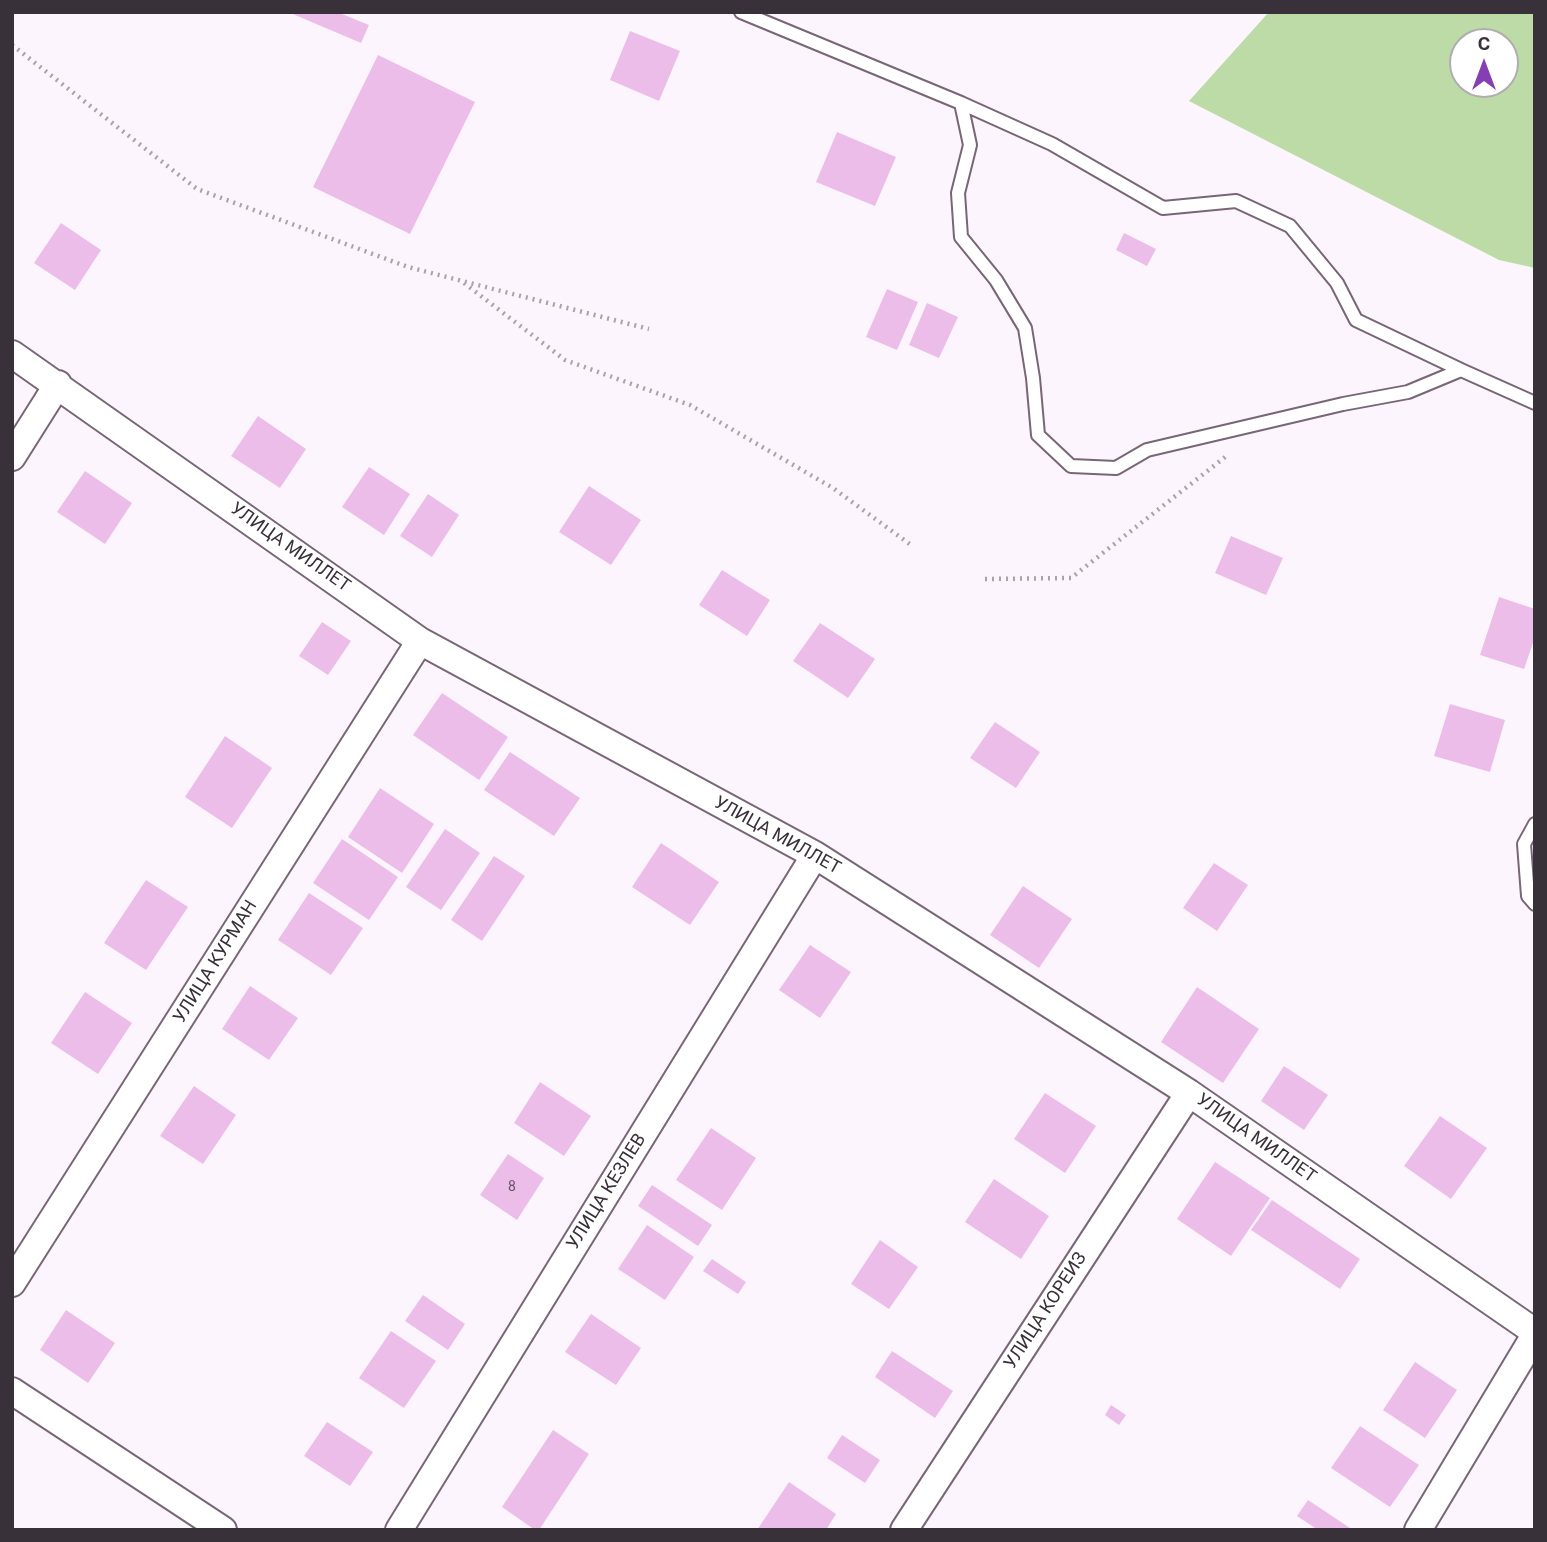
<!DOCTYPE html>
<meta charset="utf-8">
<style>
body{margin:0}
#map{position:relative;width:1547px;height:1542px;overflow:hidden;background:#fdf5fd;font-family:Roboto,sans-serif}
canvas{display:block}
.frame{position:absolute;inset:0;border:14px solid #393139;pointer-events:none}
.north{position:absolute;left:1449px;top:28px;width:70px;height:70px;box-sizing:border-box;background:#fff;border:2px solid #b0adb0;border-radius:50%;rotate:0deg;font-size:19px;font-weight:700;line-height:28px;text-align:center;color:#393139}
.north::after{content:'';display:block;margin:auto;width:24px;height:32px;background:#853fb2;clip-path:polygon(50% 0,100% 100%,50% 72%,0 100%)}
</style>
<div id="map">
<canvas width="1547" height="1542"></canvas>
<div class="frame"></div>
<div class="north">С</div>
</div>
<script>
const context = document.querySelector('canvas').getContext('2d');
context.lineJoin = 'round';
function fill(path, color) { context.fillStyle = color; context.fill(path, 'evenodd'); }
function strokePath(path, color, width, dash) { context.strokeStyle = color; context.lineWidth = width; context.lineCap = dash ? 'butt' : 'round'; context.setLineDash(dash || []); context.stroke(path); }
function write(font, color, halo, rows, align = 'center') {
  context.font = font + ' Roboto,sans-serif'; context.lineWidth = 6; context.setLineDash([]); context.textBaseline = 'middle'; context.strokeStyle = halo; context.fillStyle = color; for (const [text, x, y, turn = 0] of rows) {
    context.save(); context.translate(x, y); context.rotate((+turn || 0) * Math.PI / 180); context.textAlign = isNaN(turn) ? turn : align; if (halo) context.strokeText(text, 0, 0); context.fillText(text, 0, 0); context.restore();
  }
}
const green = new Path2D(`
 M 1269,12 L 1535,12 L 1535,268 L 1499,260 L 1189,101 ZM 1463,42 L 1505,42 L 1505,84 L 1463,84 Z`);
const building = new Path2D(`
 M 288,12 L 337,12 L 369,25 L 361,43 Z
 M 630,31 L 680,51 L 659,101 L 610,80 Z
 M 378,55 L 475,102 L 410,234 L 313,187 Z
 M 837,132 L 896,157 L 875,206 L 816,182 Z
 M 61,223 L 101,250 L 75,290 L 34,263 Z
 M 1124,233 L 1156,249 L 1147,266 L 1116,250 Z
 M 887,289 L 918,302 L 897,350 L 866,337 Z
 M 927,303 L 958,317 L 939,358 L 909,345 Z
 M 258,416 L 306,449 L 280,488 L 231,456 Z
 M 369,467 L 410,494 L 384,535 L 342,507 Z
 M 85,471 L 132,503 L 105,544 L 57,512 Z
 M 589,486 L 641,520 L 611,565 L 559,532 Z
 M 428,494 L 459,515 L 432,557 L 400,536 Z
 M 1231,536 L 1283,558 L 1266,595 L 1215,573 Z
 M 722,570 L 770,600 L 747,636 L 699,605 Z
 M 1499,597 L 1535,609 L 1535,637 L 1524,669 L 1480,655 Z
 M 322,622 L 351,641 L 328,675 L 299,656 Z
 M 820,623 L 875,659 L 848,698 L 793,661 Z
 M 442,693 L 508,737 L 479,780 L 413,735 Z
 M 1450,704 L 1505,720 L 1490,772 L 1434,756 Z
 M 995,722 L 1040,752 L 1016,788 L 970,758 Z
 M 225,736 L 272,768 L 232,828 L 185,797 Z
 M 510,752 L 580,798 L 554,836 L 484,790 Z
 M 380,788 L 434,824 L 402,873 L 348,837 Z
 M 445,829 L 480,853 L 441,910 L 406,887 Z
 M 342,839 L 398,877 L 369,920 L 313,883 Z
 M 661,843 L 719,882 L 690,925 L 632,887 Z
 M 494,856 L 525,876 L 482,941 L 451,920 Z
 M 1214,863 L 1248,885 L 1217,931 L 1183,908 Z
 M 146,880 L 188,907 L 146,970 L 104,943 Z
 M 1023,886 L 1072,919 L 1039,968 L 990,935 Z
 M 309,893 L 363,928 L 331,975 L 278,940 Z
 M 810,945 L 851,972 L 820,1018 L 779,990 Z
 M 250,986 L 298,1018 L 269,1060 L 222,1029 Z
 M 1197,987 L 1259,1029 L 1223,1083 L 1161,1042 Z
 M 85,992 L 132,1023 L 98,1074 L 51,1043 Z
 M 1284,1066 L 1328,1095 L 1304,1130 L 1261,1101 Z
 M 540,1082 L 591,1116 L 564,1156 L 514,1123 Z
 M 194,1086 L 236,1115 L 203,1164 L 160,1136 Z
 M 1045,1093 L 1096,1126 L 1065,1173 L 1014,1139 Z
 M 1440,1116 L 1487,1148 L 1451,1199 L 1404,1166 Z
 M 711,1128 L 756,1158 L 722,1210 L 676,1180 Z
 M 508,1154 L 544,1178 L 517,1220 L 480,1195 Z
 M 1215,1162 L 1270,1198 L 1231,1256 L 1177,1219 Z
 M 994,1179 L 1049,1216 L 1021,1259 L 965,1222 Z
 M 652,1185 L 712,1225 L 698,1246 L 638,1206 Z
 M 1272,1200 L 1360,1259 L 1340,1289 L 1251,1230 Z
 M 647,1225 L 694,1257 L 665,1300 L 618,1269 Z
 M 880,1240 L 918,1267 L 889,1309 L 851,1284 Z
 M 712,1259 L 746,1282 L 738,1294 L 703,1271 Z
 M 423,1295 L 465,1324 L 448,1350 L 405,1321 Z
 M 66,1310 L 115,1343 L 88,1383 L 40,1350 Z
 M 591,1314 L 641,1348 L 616,1385 L 565,1352 Z
 M 391,1331 L 436,1361 L 404,1408 L 359,1378 Z
 M 892,1351 L 953,1391 L 935,1418 L 875,1377 Z
 M 1415,1362 L 1457,1390 L 1425,1438 L 1383,1410 Z
 M 1111,1405 L 1126,1415 L 1119,1425 L 1105,1415 Z
 M 327,1422 L 373,1452 L 350,1486 L 304,1456 Z
 M 1360,1426 L 1419,1465 L 1390,1507 L 1331,1468 Z
 M 553,1430 L 589,1454 L 539,1530 L 535,1530 L 502,1507 Z
 M 842,1435 L 880,1460 L 865,1483 L 827,1458 Z
 M 789,1482 L 836,1514 L 826,1530 L 757,1530 Z
 M 1308,1500 L 1353,1530 L 1318,1530 L 1297,1516 Z`);
const path = new Path2D(`
 M 12,45 L 197,189 L 408,267 L 649,329
 M 464,283 L 565,360 L 690,405 L 833,488 L 911,545
 M 985,579 L 1071,578 L 1229,454`);
const service = new Path2D(`
 M 741,12 L 961,103 L 1052,144 L 1163,208 L 1236,201 L 1290,226 L 1337,283 L 1356,320 L 1461,370 L 1535,403
 M 961,103 L 970,145 L 958,193 L 961,237 L 996,280 L 1025,328 L 1033,378 L 1038,435 L 1071,466 L 1116,468 L 1147,450 L 1343,404 L 1408,392 L 1461,370
 M 1535,824 L 1524,844 L 1528,896 L 1535,904`);
const minor = new Path2D(`
 M 12,354 L 420,641 L 815,855 L 1189,1093 L 1535,1332
 M 12,457 L 58,384
 M 12,1283 L 420,641
 M 12,1391 L 223,1530
 M 399,1530 L 815,855
 M 904,1530 L 1189,1093
 M 1418,1530 L 1535,1335`);
const numberNames = [
 ["8",512,1187]
];
const streetNames = [
 ["УЛИЦА МИЛЛЕТ",290,548,35],
 ["УЛИЦА МИЛЛЕТ",777,836,29],
 ["УЛИЦА КУРМАН",216,962,-58],
 ["УЛИЦА МИЛЛЕТ",1256,1139,35],
 ["УЛИЦА КЕЗЛЕВ",607,1192,-58],
 ["УЛИЦА КОРЕИЗ",1046,1311,-57]
];
fill(green, '#bddba7');
fill(building, '#edbdea');
strokePath(service, '#786677', 16);
strokePath(minor, '#786677', 30);
strokePath(path, '#aaa2aa', 4.5, [2, 5]);
strokePath(service, '#fff', 12);
strokePath(minor, '#fff', 26);
write('14px', '#665465', null, numberNames);
write('18px', '#393139', '#fff', streetNames);
</script>
